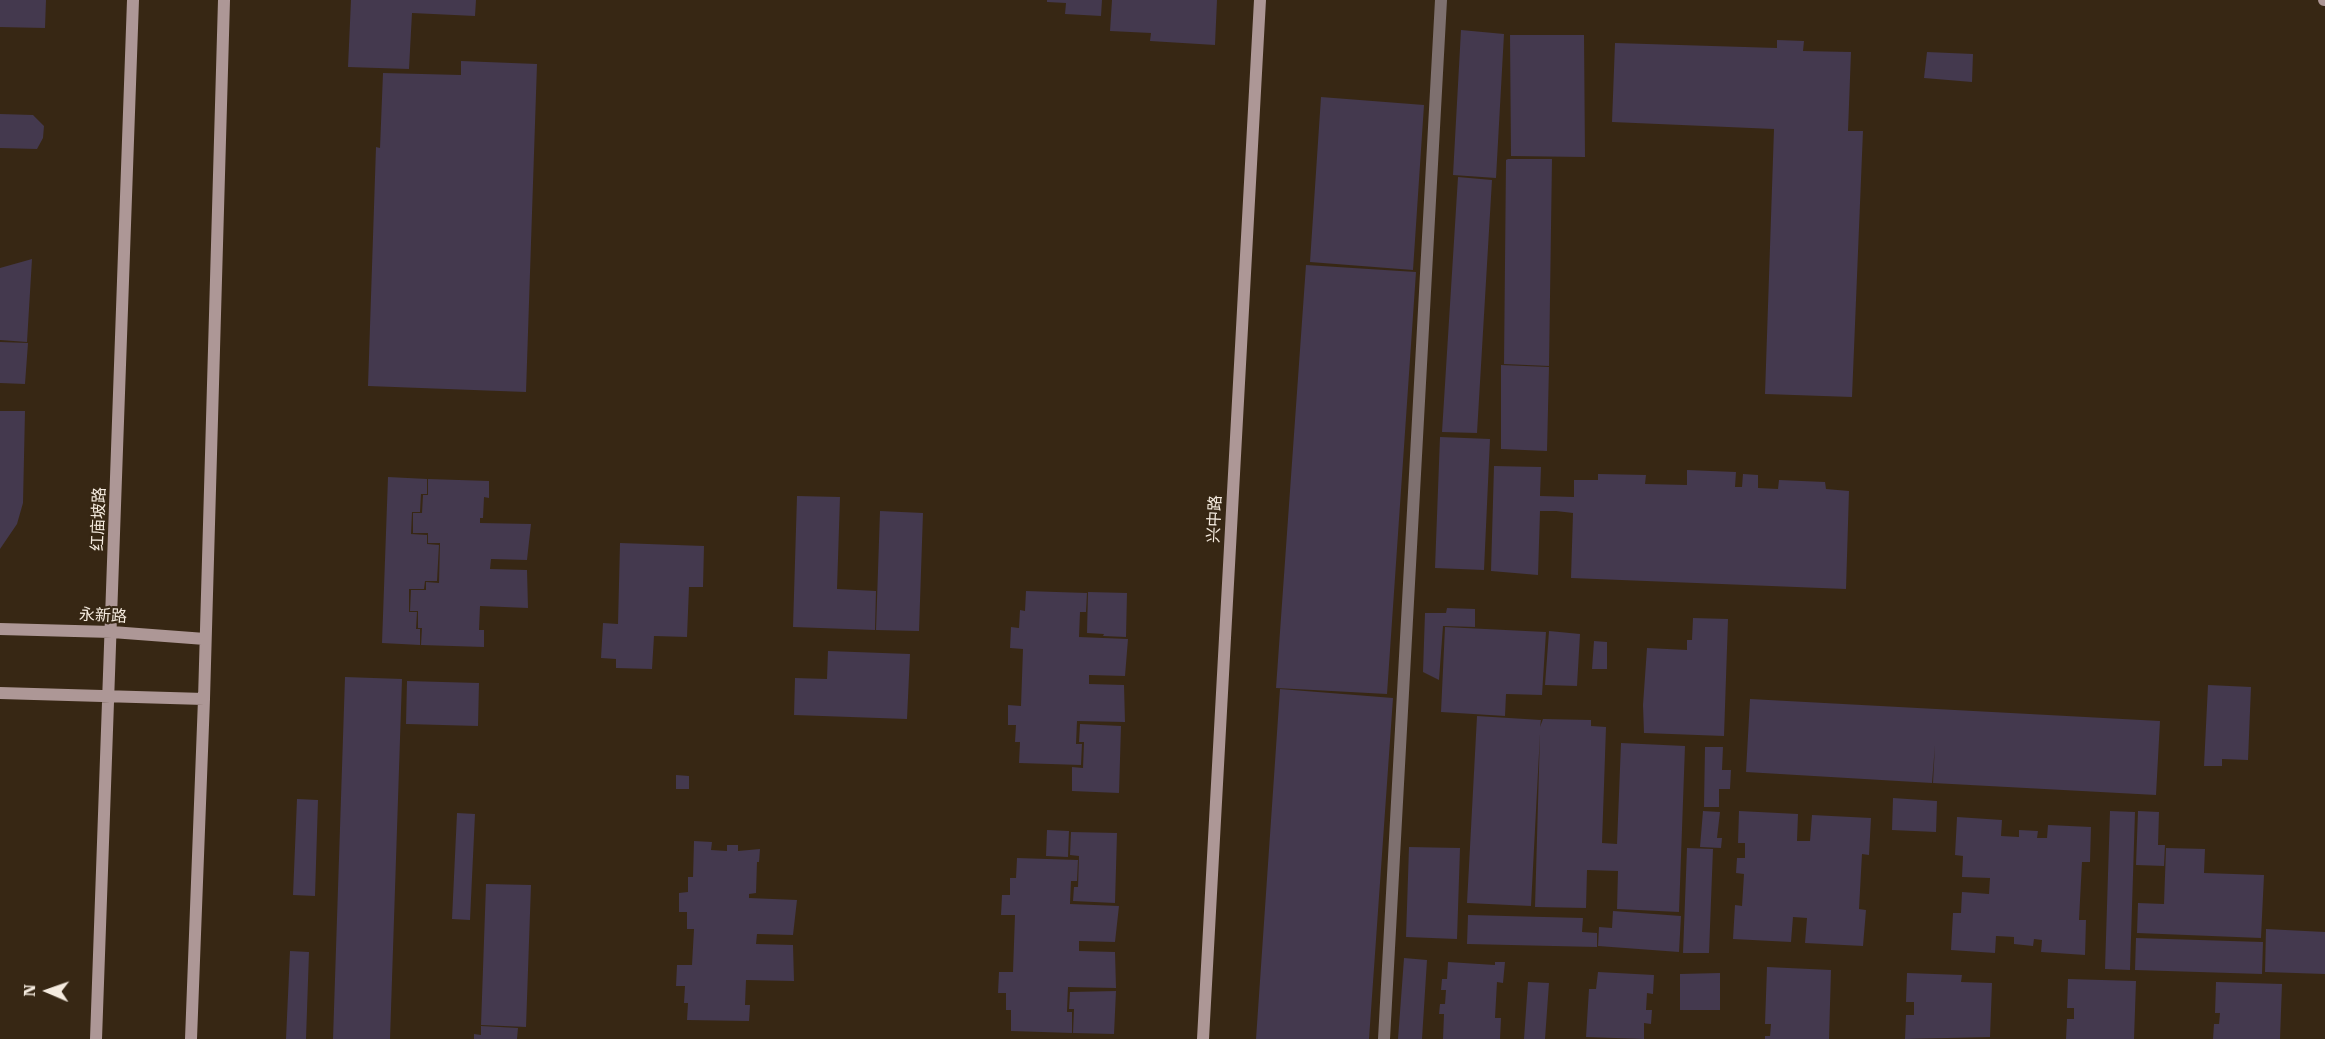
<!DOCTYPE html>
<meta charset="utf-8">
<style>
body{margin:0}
#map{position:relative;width:2325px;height:1039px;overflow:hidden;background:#372714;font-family:"Roboto Serif",serif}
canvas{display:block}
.north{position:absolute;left:18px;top:961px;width:60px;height:60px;-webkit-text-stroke:4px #372714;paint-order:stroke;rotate:272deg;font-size:16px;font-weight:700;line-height:24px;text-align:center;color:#f5ebdf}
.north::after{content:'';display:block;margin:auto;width:21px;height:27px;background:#f5ebdf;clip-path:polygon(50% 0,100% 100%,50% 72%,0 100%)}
</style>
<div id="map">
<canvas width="2325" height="1039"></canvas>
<div class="north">N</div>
</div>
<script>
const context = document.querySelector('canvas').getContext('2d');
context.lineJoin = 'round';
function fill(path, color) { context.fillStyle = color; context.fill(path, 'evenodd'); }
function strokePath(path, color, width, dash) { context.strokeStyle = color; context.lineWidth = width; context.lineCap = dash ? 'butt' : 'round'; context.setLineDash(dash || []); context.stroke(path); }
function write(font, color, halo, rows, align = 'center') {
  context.font = font + ' "Roboto Serif","Noto Sans SC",serif'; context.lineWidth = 4.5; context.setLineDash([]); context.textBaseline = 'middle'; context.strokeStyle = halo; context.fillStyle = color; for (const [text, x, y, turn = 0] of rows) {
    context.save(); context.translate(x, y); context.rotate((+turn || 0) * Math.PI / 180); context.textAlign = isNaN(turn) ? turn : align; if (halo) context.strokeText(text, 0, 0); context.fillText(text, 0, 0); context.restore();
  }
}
const building = new Path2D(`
 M 0,0 L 46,0 L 45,28 L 0,27 Z
 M 351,0 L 476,0 L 475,16 L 412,13 L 409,69 L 348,67 Z
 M 1047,0 L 1102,0 L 1101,16 L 1065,14 L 1066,3 L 1047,2 Z
 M 1112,0 L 1217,0 L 1215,45 L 1150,41 L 1151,33 L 1110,31 Z
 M 1461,30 L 1504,34 L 1496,178 L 1453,175 Z
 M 1510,35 L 1584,35 L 1585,157 L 1511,156 Z
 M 1777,40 L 1804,41 L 1803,51 L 1851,52 L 1848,131 L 1863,131 L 1852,397 L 1765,394 L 1774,129 L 1612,122 L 1615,43 L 1777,48 Z
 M 1927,52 L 1973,54 L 1972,82 L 1924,78 Z
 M 461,61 L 537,64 L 526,392 L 368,386 L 376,147 L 380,148 L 383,73 L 461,75 Z
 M 1321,97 L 1424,105 L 1413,270 L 1310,262 Z
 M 0,114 L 33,115 L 44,126 L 43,138 L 37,149 L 0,148 Z
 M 1508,159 L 1552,159 L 1549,366 L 1504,364 L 1506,160 Z
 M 1458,177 L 1492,180 L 1477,433 L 1442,432 Z
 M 32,259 L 27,342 L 0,340 L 0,268 Z
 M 1306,265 L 1416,272 L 1387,694 L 1276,688 Z
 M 0,342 L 28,343 L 25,384 L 0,383 Z
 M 1501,365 L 1549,367 L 1547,451 L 1501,449 Z
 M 0,411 L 25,411 L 23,503 L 17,524 L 0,549 Z
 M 1440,437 L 1490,439 L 1484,570 L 1435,568 Z
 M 1494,466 L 1541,467 L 1540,496 L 1574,497 L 1574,480 L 1598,480 L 1598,474 L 1646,475 L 1645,484 L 1687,485 L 1687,470 L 1736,472 L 1735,487 L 1742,487 L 1743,474 L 1758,475 L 1758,488 L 1778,489 L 1779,480 L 1825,482 L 1826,489 L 1849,491 L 1846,589 L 1571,578 L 1573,513 L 1556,511 L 1540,511 L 1538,575 L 1491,571 Z
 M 388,477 L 427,479 L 427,494 L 421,494 L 420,512 L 412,512 L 411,534 L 427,535 L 427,544 L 439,545 L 437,581 L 425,581 L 424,589 L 409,589 L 409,612 L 417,612 L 416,629 L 420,629 L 420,645 L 382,643 Z
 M 428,479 L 489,481 L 489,498 L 484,497 L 483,518 L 480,518 L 480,523 L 531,524 L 527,560 L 491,559 L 490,569 L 527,570 L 528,608 L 480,606 L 479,630 L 484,630 L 484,647 L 421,645 L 422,628 L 418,628 L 418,611 L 410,611 L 411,590 L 426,590 L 426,582 L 439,583 L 440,543 L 428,543 L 428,533 L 413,533 L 413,513 L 422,513 L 423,495 L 428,495 Z
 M 797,496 L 840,497 L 837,589 L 876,591 L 875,630 L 793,627 Z
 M 880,511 L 923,513 L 919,631 L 876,630 Z
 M 620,543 L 704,546 L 703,587 L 689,587 L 687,637 L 654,636 L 652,669 L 616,668 L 616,659 L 601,658 L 603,623 L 618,624 Z
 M 1026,591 L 1087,593 L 1086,612 L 1080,612 L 1079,637 L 1128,639 L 1125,676 L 1089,675 L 1089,684 L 1124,685 L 1125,722 L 1077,721 L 1076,744 L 1082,744 L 1081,765 L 1019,763 L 1020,742 L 1015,742 L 1016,725 L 1008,725 L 1008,705 L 1021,706 L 1023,649 L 1010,648 L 1011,627 L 1019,628 L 1020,610 L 1025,611 Z
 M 1088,592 L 1127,593 L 1126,637 L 1103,636 L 1104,634 L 1087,633 Z
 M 1447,608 L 1475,609 L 1475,627 L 1443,626 L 1439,680 L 1423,672 L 1425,613 L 1446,613 Z
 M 1693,618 L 1728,619 L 1724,736 L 1644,733 L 1643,705 L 1647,648 L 1687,650 L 1687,640 L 1692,640 Z
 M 1445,627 L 1546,632 L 1542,695 L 1506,694 L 1505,716 L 1441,712 Z
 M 1549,631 L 1580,634 L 1577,686 L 1545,685 Z
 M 1594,641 L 1607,642 L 1607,669 L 1592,669 Z
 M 828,651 L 910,654 L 907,719 L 794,715 L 795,678 L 827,679 Z
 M 345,677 L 402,679 L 390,1039 L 333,1039 Z
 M 407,681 L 479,683 L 478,726 L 406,724 Z
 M 2208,685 L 2251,687 L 2248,760 L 2222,759 L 2222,766 L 2204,766 Z
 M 1280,689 L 1393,698 L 1369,1039 L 1256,1039 Z
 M 1750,699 L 2160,721 L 2156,795 L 1933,783 L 1935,745 L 1932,783 L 1746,772 Z
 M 1477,716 L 1541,720 L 1540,727 L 1543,719 L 1591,720 L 1591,726 L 1606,727 L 1602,843 L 1617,844 L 1621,743 L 1685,746 L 1679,912 L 1617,909 L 1618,871 L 1587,870 L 1586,908 L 1535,907 L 1540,734 L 1531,906 L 1467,903 Z
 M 1080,724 L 1121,726 L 1119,793 L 1072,791 L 1072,767 L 1083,768 L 1084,742 L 1079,742 Z
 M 1705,747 L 1723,747 L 1722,770 L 1731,770 L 1730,789 L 1719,789 L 1719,807 L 1704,807 Z
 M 676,775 L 689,776 L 689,789 L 676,789 Z
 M 1893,798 L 1937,801 L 1936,832 L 1892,830 Z
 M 297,799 L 318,800 L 315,896 L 293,895 Z
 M 1703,811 L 1720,812 L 1717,838 L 1722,838 L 1721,848 L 1700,847 Z
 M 1739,811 L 1798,814 L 1797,841 L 1810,841 L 1812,815 L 1871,818 L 1869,855 L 1862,854 L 1859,909 L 1866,910 L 1863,946 L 1805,943 L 1807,918 L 1793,917 L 1791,942 L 1733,939 L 1735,905 L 1742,906 L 1744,874 L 1736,873 L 1737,858 L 1745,858 L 1745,843 L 1738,843 Z
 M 2110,811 L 2135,812 L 2130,970 L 2105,969 Z
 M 2138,811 L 2159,812 L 2158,845 L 2165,845 L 2164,866 L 2136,865 Z
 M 457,813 L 475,814 L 470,920 L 452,919 Z
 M 1957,817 L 2002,820 L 2001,836 L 2019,837 L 2019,830 L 2038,831 L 2037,838 L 2047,838 L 2048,825 L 2091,827 L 2090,862 L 2082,862 L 2079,920 L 2086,920 L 2085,955 L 2041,952 L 2042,940 L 2034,939 L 2033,946 L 2014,944 L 2014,937 L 1996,936 L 1995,953 L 1951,950 L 1953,913 L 1961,913 L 1962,892 L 1989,894 L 1990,878 L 1962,877 L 1963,856 L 1955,855 Z
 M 1047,830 L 1069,831 L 1068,857 L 1046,856 Z
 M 1071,832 L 1117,833 L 1115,903 L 1073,901 L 1074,887 L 1078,887 L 1079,856 L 1070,855 Z
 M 694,841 L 712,842 L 711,850 L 727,851 L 727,845 L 738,845 L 738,851 L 760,849 L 759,862 L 757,862 L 756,893 L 749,894 L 749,898 L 797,900 L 793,935 L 757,934 L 756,944 L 793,945 L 794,981 L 746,980 L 745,1005 L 750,1005 L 749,1021 L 687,1020 L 688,1003 L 684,1003 L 685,986 L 676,986 L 677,965 L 692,965 L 694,929 L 687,929 L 687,912 L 679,912 L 679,893 L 688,892 L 688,877 L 693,877 Z
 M 1409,847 L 1460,848 L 1457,939 L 1406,937 Z
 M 1687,848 L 1713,849 L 1709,953 L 1683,953 Z
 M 2166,848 L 2205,849 L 2204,873 L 2264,875 L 2261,938 L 2137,933 L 2138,903 L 2164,904 Z
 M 1017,858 L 1078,860 L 1077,881 L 1071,881 L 1070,904 L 1119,906 L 1115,942 L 1079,941 L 1079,951 L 1115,952 L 1116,988 L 1068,987 L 1067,1012 L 1072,1012 L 1072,1033 L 1011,1031 L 1011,1010 L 1006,1010 L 1006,993 L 998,993 L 999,972 L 1013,972 L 1015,915 L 1001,915 L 1002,895 L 1010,895 L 1010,878 L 1016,878 Z
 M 486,884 L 531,885 L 526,1027 L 481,1025 Z
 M 1613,911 L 1681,916 L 1679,952 L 1598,946 L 1599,927 L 1612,928 Z
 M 1468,915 L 1583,918 L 1582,932 L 1597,933 L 1597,947 L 1467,944 Z
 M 2266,929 L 2325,932 L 2325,974 L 2265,972 Z
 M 2136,938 L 2263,942 L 2262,974 L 2135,970 Z
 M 290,951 L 309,952 L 306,1039 L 286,1039 Z
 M 1404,958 L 1427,960 L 1422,1039 L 1398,1039 Z
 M 1448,962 L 1495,965 L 1495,962 L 1505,962 L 1503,983 L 1497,982 L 1495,1018 L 1501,1018 L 1500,1039 L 1443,1039 L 1444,1014 L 1439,1014 L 1440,1004 L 1445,1004 L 1446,990 L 1441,990 L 1442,979 L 1447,979 Z
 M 1767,967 L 1831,970 L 1829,1039 L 1765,1039 L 1765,1036 L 1770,1036 L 1771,1024 L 1765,1024 Z
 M 1598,972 L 1654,975 L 1653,994 L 1647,993 L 1646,1010 L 1652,1010 L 1651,1024 L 1644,1023 L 1644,1039 L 1586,1037 L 1589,989 L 1596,989 Z
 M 1720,973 L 1720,1010 L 1680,1010 L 1680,974 Z
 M 1907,973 L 1962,975 L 1961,982 L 1992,983 L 1990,1037 L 1905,1039 L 1906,1015 L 1914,1015 L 1914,1002 L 1906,1002 Z
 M 2068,979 L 2136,981 L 2134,1039 L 2066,1039 L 2067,1019 L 2074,1019 L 2074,1008 L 2067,1008 Z
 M 1528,982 L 1549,983 L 1545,1039 L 1524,1039 Z
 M 2216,982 L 2282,984 L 2280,1039 L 2213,1039 L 2214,1024 L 2219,1024 L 2220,1013 L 2215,1013 Z
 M 1116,991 L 1114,1034 L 1073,1033 L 1074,1009 L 1069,1009 L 1070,992 Z
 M 481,1026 L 518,1028 L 517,1039 L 474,1039 L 474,1034 L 481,1035 Z`);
const street = new Path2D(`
 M 1384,1039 L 1441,0`);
const secondary = new Path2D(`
 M 2324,0 L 2325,0
 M 0,629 L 112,632 L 205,639
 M 0,693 L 204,699
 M 96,1039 L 133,0
 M 191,1039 L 204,699 L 224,0
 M 1203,1039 L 1260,0`);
const streetNames = [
 ["红庙坡路",99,519,-88],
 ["兴中路",1215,519,-87],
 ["永新路",103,616,3]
];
fill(building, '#44394e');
strokePath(street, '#7e706f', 12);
strokePath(secondary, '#ad9796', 12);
write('16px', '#f5ebdf', '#372714', streetNames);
</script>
